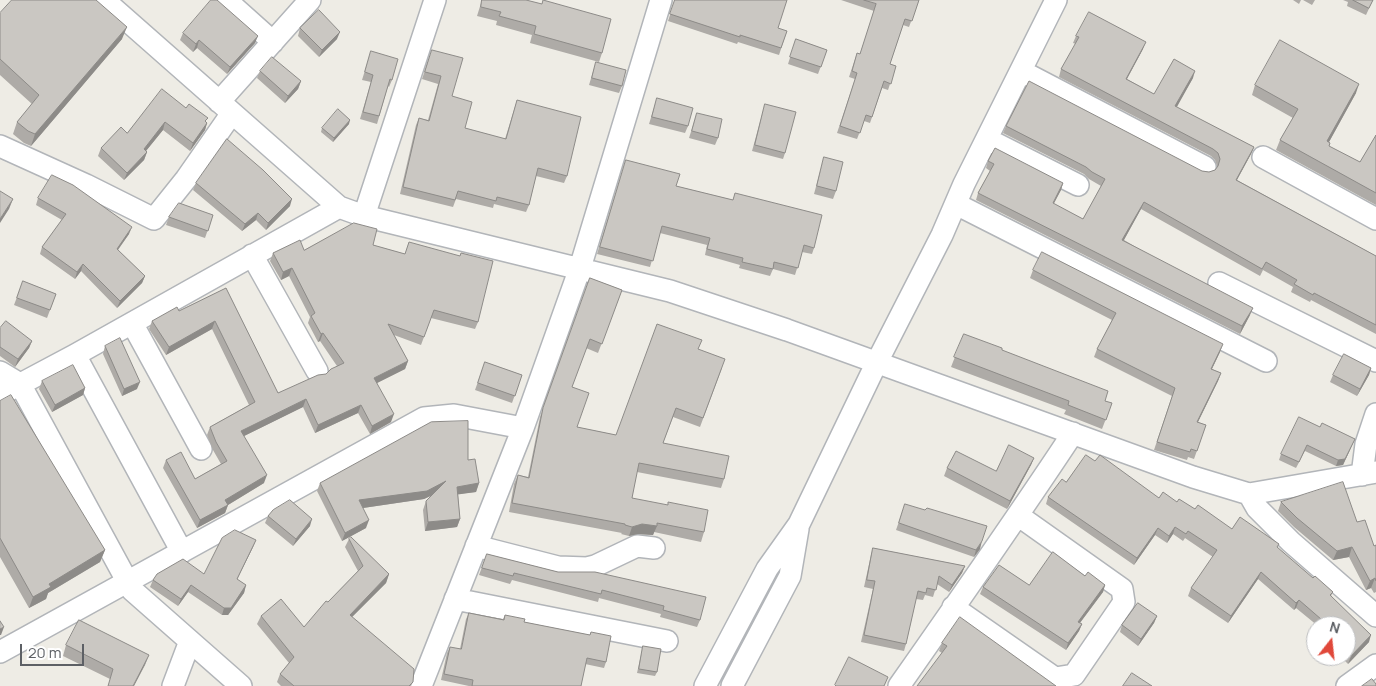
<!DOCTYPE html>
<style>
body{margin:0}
#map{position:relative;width:1376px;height:686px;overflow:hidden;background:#eeece5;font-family:Manrope,sans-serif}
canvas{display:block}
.north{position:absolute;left:1306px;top:616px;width:50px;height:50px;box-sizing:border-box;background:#fff;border:1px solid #bebfc1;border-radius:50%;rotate:16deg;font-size:14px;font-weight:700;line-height:20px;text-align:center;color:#5d6065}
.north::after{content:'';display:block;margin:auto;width:18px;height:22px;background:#e0483a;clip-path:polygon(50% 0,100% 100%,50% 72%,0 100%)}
.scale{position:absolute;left:20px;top:644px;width:64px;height:22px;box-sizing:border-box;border:2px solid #5d6065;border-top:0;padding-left:6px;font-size:15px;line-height:18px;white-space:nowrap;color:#5d6065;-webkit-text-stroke:4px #fff;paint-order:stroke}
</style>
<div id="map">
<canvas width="1376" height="686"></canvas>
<div class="north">N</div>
<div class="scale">20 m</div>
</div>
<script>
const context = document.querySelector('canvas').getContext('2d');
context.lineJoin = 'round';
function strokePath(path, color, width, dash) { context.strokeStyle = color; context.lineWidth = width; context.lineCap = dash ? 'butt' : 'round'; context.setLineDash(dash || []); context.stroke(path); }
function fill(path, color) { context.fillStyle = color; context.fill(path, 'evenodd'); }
const minor = new Path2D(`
 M 104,0 L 339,207 L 364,216 L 670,291 L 787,330 L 1193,477 L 1249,494 L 1376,472
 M 226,0 L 273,42
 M 1021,71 L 1205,167
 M 219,102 L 310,0
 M 987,139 L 1078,185
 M 0,146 L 86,185 L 154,219 L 186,179 L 232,113
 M 1263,157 L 1376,219
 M 956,204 L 1266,361
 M 364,216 L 435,0
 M 252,255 L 317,371
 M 1219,283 L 1376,361
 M 132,323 L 201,449
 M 75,355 L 182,552
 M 0,372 L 20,384 L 132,590 L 241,686
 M 0,395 L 75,355 L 339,207
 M 1362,475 L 1366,444 L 1376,414
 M 1249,494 L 1257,508 L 1291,542 L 1376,616
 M 476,546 L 558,567 L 587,568 L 595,566 L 637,546 L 654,548
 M 455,599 L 667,641
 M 953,607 L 1055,678 L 1074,675 L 1124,602 L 1122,589 L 1019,516
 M 0,652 L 424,418 L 454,415 L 523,428
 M 173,686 L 190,641
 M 421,686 L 523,428 L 580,268 L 661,0
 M 705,686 L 767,569 L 799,524 L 877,362 L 942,235 L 964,184 L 1056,0
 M 732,686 L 790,576 L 798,529
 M 899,686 C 958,602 1017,518 1073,433
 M 1347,686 L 1376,665`);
const wall = new Path2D(`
 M 482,0 L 526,0 L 602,53 L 599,62 L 530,43 L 532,35 L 496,25 L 497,21 L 477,16 Z
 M 675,0 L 787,31 L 779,55 L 738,42 L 737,44 L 668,21 Z
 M 841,0 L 919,0 L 909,27 L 903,25 L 890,64 L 896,66 L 888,90 L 882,88 L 870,123 L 864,121 L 857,139 L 837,133 L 855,79 L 849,77 L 857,53 L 860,54 L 874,11 Z
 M 1293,0 L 1301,0 L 1299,4 Z
 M 1303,0 L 1315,0 L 1312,5 Z
 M 1343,0 L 1373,0 L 1366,15 L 1347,6 L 1348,2 Z
 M 0,13 L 122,39 L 31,146 L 24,143 L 13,134 L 17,122 L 32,104 L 0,75 Z
 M 300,28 L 337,39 L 319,57 L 298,36 Z
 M 183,33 L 255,43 L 227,74 L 197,48 L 193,52 L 180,40 Z
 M 1076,36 L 1143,49 L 1127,79 L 1154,94 L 1193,78 L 1176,107 L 1254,147 L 1251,154 L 1237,180 L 1376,256 L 1376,334 L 1311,300 L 1310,302 L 1291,292 L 1293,287 L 1263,270 L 1260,276 L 1141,209 L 1124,240 L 1250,315 L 1240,334 L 976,200 L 978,193 L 990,171 L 986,168 L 988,161 L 1063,183 L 1061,190 L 1053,204 L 1083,219 L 1101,186 L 1089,179 L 1084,174 L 1003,133 L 1006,126 L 1202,171 L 1209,172 L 1215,170 L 1217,167 L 1217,166 L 1215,160 L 1211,156 L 1059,77 L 1061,69 L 1076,44 L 1073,43 Z
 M 796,39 L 827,50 L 818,74 L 788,64 Z
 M 432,50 L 465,128 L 505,139 L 517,100 L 567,176 L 564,183 L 536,176 L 529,205 L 526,212 L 494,204 L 493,208 L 456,199 L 453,207 L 400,194 L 416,125 L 419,118 L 428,120 L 438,84 L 422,79 Z
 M 371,51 L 392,80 L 389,87 L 388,86 L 377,124 L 360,119 L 371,82 L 362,80 Z
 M 596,62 L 622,86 L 619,93 L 589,85 Z
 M 260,71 L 301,81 L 298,89 L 285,103 L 257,78 Z
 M 1255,85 L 1356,93 L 1329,142 L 1330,143 L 1329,147 L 1360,162 L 1376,135 L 1376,205 L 1276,150 L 1280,140 L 1293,118 L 1252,95 Z
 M 657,98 L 688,126 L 685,133 L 649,124 Z
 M 765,104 L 785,153 L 783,159 L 752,151 Z
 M 186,108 L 207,123 L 205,130 L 190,151 L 163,130 L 146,151 L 147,152 L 144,160 L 124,180 L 98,156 L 101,148 L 127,133 Z
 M 697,113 L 718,138 L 715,145 L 689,138 Z
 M 349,124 L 333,142 L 321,132 L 322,128 Z
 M 824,157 L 836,191 L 833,199 L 814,194 Z
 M 626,160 L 676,186 L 733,200 L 735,193 L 814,248 L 812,254 L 802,252 L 795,275 L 773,269 L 770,276 L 739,268 L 740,265 L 705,255 L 707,245 L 660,233 L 650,267 L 597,254 Z
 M 196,183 L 290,206 L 266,230 L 256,220 L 242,231 L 193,190 Z
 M 38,198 L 129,234 L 118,250 L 145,276 L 142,283 L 117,308 L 81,271 L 75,279 L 40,254 L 42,247 L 62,220 L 36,205 Z
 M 213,215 L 205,238 L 166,225 L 169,217 Z
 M 409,242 L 478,322 L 475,329 L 431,318 L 421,345 L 394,335 L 408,361 L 405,369 L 377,383 L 391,422 L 370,434 L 358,413 L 315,433 L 303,407 L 244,436 L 264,483 L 228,505 L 225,513 L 197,528 L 163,468 L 166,460 L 195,479 L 221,464 L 213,450 L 207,435 L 210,427 L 249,405 L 212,329 L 166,355 L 149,329 L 152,321 L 179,311 L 226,288 L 278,393 L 326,374 L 337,366 L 320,341 L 318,342 L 308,323 L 310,317 L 289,276 L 281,280 L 270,261 L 273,253 L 373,245 L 405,254 Z
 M 1033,270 L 1220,352 L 1212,369 L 1221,373 L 1218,381 L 1198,422 L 1206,425 L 1194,459 L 1188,457 L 1187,460 L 1154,450 L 1172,396 L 1094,357 L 1097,349 L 1112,320 L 1030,278 Z
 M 590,278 L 622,290 L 598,353 L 586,348 L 572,387 L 577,427 L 616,435 L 698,349 L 722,368 L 700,427 L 673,417 L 663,443 L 724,479 L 721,488 L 637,472 L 632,498 L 704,532 L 701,542 L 654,532 L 653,535 L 638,534 L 629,536 L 621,534 L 622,533 L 509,512 L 514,484 L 518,475 L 528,477 L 540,417 Z
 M 23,281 L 56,294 L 47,318 L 14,305 Z
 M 0,328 L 32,341 L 29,348 L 15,367 L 0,356 Z
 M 964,334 L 1002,350 L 1105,401 L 1112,403 L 1102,429 L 1064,414 L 1066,410 L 951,367 Z
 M 105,346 L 137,389 L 122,396 L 103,354 Z
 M 485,362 L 522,375 L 512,403 L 475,390 Z
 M 1371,368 L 1369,375 L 1357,396 L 1330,382 L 1333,375 Z
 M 42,381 L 85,388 L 83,395 L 52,412 L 39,389 Z
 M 0,401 L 105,550 L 100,562 L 48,593 L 46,599 L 29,608 L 0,557 Z
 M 1320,427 L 1355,439 L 1343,465 L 1336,466 L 1305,451 L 1296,468 L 1279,460 L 1281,454 Z
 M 1034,458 L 1031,465 L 1007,509 L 944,476 L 947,468 L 996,471 Z
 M 468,460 L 479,483 L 476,492 L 458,494 L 460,519 L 457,527 L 425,531 L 423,510 L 426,501 L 433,495 L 424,499 L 363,508 L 366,528 L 342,541 L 317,491 L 320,483 Z
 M 1095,461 L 1159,498 L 1177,502 L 1195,509 L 1232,529 L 1278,548 L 1313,578 L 1333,592 L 1331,596 L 1369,642 L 1348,664 L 1340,656 L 1346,656 L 1346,626 L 1318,626 L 1296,608 L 1294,610 L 1258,579 L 1228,623 L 1188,596 L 1191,588 L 1213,557 L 1185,538 L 1183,541 L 1173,534 L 1167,543 L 1155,535 L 1134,565 L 1046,504 L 1048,497 L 1066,482 Z
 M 1281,502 L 1357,522 L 1374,546 L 1376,545 L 1376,592 L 1374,593 L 1371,588 L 1366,590 L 1349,557 L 1333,560 L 1294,527 L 1278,511 Z
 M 905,504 L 980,549 L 974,557 L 896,530 Z
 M 268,516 L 310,526 L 293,546 L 265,523 Z
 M 349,539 L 389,574 L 386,583 L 352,617 L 413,682 L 411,686 L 281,686 L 277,682 L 280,674 L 289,663 L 257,624 L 261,616 L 304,627 L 358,571 L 345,547 Z
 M 256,540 L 253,547 L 237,579 L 246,585 L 244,593 L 228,615 L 222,615 L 188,592 L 178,606 L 150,587 L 153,580 L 204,574 Z
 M 873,548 L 965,566 L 962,573 L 949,592 L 937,584 L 933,597 L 925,595 L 923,600 L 916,599 L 906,644 L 904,651 L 861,642 L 873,589 L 864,587 L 871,555 Z
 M 487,554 L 558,572 L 595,572 L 700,620 L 697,627 L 660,617 L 661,614 L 599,598 L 598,602 L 512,580 L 510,584 L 479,575 Z
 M 1085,576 L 1105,585 L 1103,592 L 1080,623 L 1082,624 L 1079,631 L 1066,650 L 980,594 L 983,587 L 1029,585 Z
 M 469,613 L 503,619 L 505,615 L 524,622 L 590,635 L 591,632 L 606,662 L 604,668 L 585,664 L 581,686 L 469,686 L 441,680 L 447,653 L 450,647 L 460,649 L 466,619 Z
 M 1157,616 L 1154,623 L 1138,646 L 1120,632 L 1122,625 Z
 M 942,643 L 1056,686 L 942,653 L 939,651 Z
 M 66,645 L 145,665 L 110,679 L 63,656 Z
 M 643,646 L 657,672 L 655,676 L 637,673 Z`);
const shadedWall = new Path2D(`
 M 127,27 L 122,39 L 31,146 L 35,134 Z
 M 340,32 L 337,39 L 319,57 L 322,50 Z
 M 258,36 L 255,43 L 227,74 L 230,67 Z
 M 199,40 L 197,48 L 193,52 L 196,44 Z
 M 1146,42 L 1143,49 L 1123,86 L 1126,79 Z
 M 1195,71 L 1193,78 L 1173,114 L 1175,106 Z
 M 301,81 L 298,89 L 285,103 L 288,96 Z
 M 1359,84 L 1356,93 L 1324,151 L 1327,141 Z
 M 350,120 L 349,124 L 333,142 L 334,138 Z
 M 165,122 L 163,130 L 141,157 L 144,149 Z
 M 207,123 L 205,130 L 190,151 L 193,143 Z
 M 1254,147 L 1251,154 L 1233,187 L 1236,180 Z
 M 147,152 L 144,160 L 124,180 L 127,173 Z
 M 1063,183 L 1061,190 L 1050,211 L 1053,203 Z
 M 13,199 L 9,209 L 0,223 L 0,219 Z
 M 292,199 L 290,206 L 266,230 L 268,223 Z
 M 1144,202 L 1141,209 L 1120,247 L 1122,240 Z
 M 258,213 L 256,220 L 242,231 L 245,224 Z
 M 132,227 L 129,234 L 114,255 L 117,249 Z
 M 83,264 L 81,271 L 75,279 L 77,272 Z
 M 292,268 L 289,276 L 281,280 L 283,272 Z
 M 145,276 L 142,283 L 117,308 L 120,301 Z
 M 1253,308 L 1250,315 L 1240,334 L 1242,326 Z
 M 215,321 L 212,329 L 166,355 L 169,347 Z
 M 323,333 L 320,341 L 318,342 L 321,334 Z
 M 32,341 L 29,348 L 15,367 L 18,359 Z
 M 1223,344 L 1220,352 L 1208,377 L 1211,369 Z
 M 408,361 L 405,369 L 371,386 L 374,378 Z
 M 1371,368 L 1369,375 L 1357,396 L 1360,389 Z
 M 1221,373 L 1218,381 L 1194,430 L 1197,422 Z
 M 140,382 L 137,389 L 122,396 L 124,389 Z
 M 85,388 L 83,395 L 52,412 L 55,405 Z
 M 306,399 L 303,407 L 238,439 L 241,431 Z
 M 361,405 L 358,413 L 315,433 L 318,425 Z
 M 394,414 L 391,422 L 370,434 L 372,426 Z
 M 1355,439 L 1343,465 L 1336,466 L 1338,460 Z
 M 1034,458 L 1031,465 L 1007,509 L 1010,501 Z
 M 267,475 L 264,483 L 223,508 L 228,505 L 225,513 L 197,528 L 200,520 L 225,500 Z
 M 446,481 L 443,490 L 424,499 L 356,509 L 359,500 Z
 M 479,483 L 476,492 L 454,495 L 457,487 Z
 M 312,519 L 310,526 L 293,546 L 296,539 Z
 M 460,519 L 457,527 L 425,531 L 428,522 Z
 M 369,520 L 366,528 L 342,541 L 345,533 Z
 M 642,524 L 657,526 L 653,535 L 638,534 L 629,536 L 632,527 Z
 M 1175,527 L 1173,534 L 1167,543 L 1169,536 Z
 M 1158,528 L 1155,535 L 1134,565 L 1137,558 Z
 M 256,540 L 253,547 L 234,586 L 237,579 Z
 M 982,541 L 980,549 L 974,557 L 976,550 Z
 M 1352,547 L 1349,557 L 1333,560 L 1337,551 Z
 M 105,550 L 100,562 L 48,593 L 46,599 L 29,608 L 33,597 L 49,584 Z
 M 965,566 L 962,573 L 949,592 L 952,585 Z
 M 1261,572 L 1258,579 L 1228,623 L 1231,616 Z
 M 389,574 L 386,583 L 346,623 L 350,615 Z
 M 1375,578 L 1371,588 L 1366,590 L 1370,581 Z
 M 191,585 L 188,592 L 178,606 L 181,599 Z
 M 246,585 L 244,593 L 228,615 L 222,615 L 224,608 Z
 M 1105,585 L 1103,592 L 1076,628 L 1078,622 Z
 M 1299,600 L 1296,608 L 1294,610 L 1296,603 Z
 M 1157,616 L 1154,623 L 1138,646 L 1141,639 Z
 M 1082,624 L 1079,631 L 1066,650 L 1068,643 Z
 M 4,627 L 1,635 L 0,635 L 0,629 Z
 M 1371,635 L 1369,642 L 1348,664 L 1351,656 Z
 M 149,655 L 145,665 L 134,686 L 133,686 Z`);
const building = new Path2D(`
 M 12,0 L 96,0 L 127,27 L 35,134 L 28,131 L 17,122 L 39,95 L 0,59 L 0,13 Z
 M 211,0 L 217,0 L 258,36 L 230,67 L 199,40 L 196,44 L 183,33 Z
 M 482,0 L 526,0 L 542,4 L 543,0 L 611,19 L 602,53 L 534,34 L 536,26 L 499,16 L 501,12 L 481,7 Z
 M 675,0 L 787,0 L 778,28 L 787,31 L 781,48 L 740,35 L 740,37 L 670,14 Z
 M 864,0 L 919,0 L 912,21 L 905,19 L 890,64 L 896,66 L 891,84 L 884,81 L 872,117 L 866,115 L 860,133 L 840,126 L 857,73 L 852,71 L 857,53 L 860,54 L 876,4 Z
 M 1353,0 L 1373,0 L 1369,8 Z
 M 319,10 L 340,32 L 322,50 L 300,28 Z
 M 1089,12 L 1146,42 L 1126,79 L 1154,94 L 1174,59 L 1195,71 L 1175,106 L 1254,147 L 1236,180 L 1376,256 L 1376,325 L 1314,293 L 1313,295 L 1294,284 L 1297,280 L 1266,262 L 1262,269 L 1144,202 L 1122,240 L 1253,308 L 1242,326 L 978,193 L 994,164 L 988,161 L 995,148 L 1063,183 L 1053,203 L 1083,219 L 1105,179 L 1092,172 L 1086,167 L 1006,126 L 1029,81 L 1202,171 L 1209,172 L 1215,170 L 1218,166 L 1220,159 L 1218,153 L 1213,149 L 1061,69 L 1079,37 L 1076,36 Z
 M 796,39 L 827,50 L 821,67 L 790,57 Z
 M 1280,40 L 1359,84 L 1327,141 L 1330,143 L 1329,146 L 1360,162 L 1376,135 L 1376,193 L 1280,140 L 1298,109 L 1255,85 Z
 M 432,50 L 463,58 L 452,96 L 472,102 L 465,128 L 506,139 L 517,100 L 581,117 L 567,176 L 538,168 L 529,205 L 497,197 L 496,201 L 458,191 L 455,200 L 403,187 L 419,118 L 429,121 L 441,76 L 425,72 Z
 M 371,51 L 398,59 L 392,80 L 390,79 L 379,116 L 363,112 L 373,75 L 365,72 Z
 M 272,57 L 301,81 L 288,96 L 260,71 Z
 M 596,62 L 626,70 L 622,86 L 592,78 Z
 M 162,89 L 186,108 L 189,104 L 208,118 L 205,121 L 207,123 L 193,143 L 165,122 L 144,149 L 147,152 L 127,173 L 101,148 L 121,127 L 127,133 Z
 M 657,98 L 693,108 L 688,126 L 652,117 Z
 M 765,104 L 796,112 L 785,153 L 755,145 Z
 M 338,109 L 350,120 L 334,138 L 322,128 Z
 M 697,113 L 722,119 L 718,138 L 692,131 Z
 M 227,139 L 263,170 L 292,199 L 268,223 L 258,213 L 245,224 L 196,183 Z
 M 824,157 L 843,162 L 836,191 L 817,186 Z
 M 626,160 L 680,174 L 676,186 L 733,200 L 735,193 L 822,215 L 814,248 L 804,245 L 798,268 L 774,262 L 773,269 L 742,262 L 743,258 L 707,249 L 710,238 L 662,226 L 653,261 L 600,247 Z
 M 52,175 L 73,185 L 132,227 L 117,249 L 145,276 L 120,301 L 83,264 L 77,272 L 42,247 L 66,214 L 38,198 Z
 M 0,191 L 13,199 L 0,219 Z
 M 179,203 L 213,215 L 208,231 L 169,217 Z
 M 354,223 L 377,229 L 373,245 L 405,254 L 409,242 L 460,256 L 461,253 L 493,261 L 478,322 L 434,310 L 424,337 L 388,324 L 408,361 L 374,378 L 394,414 L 372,426 L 361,405 L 318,425 L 306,399 L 241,431 L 267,475 L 225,500 L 228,505 L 200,520 L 166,460 L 181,452 L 195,479 L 227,461 L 216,442 L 210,427 L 255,402 L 215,321 L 169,347 L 152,321 L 177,307 L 179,311 L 226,288 L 278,393 L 318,375 L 326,374 L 331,369 L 344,363 L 323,333 L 321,334 L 311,316 L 315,313 L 292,268 L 283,272 L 273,253 L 300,240 L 304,250 Z
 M 1042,252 L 1223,344 L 1211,369 L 1221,373 L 1197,422 L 1206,425 L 1197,451 L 1191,449 L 1190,452 L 1157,442 L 1175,388 L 1097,349 L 1116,313 L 1033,270 Z
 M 590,278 L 622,290 L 602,344 L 590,339 L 572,387 L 589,393 L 577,427 L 616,435 L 657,324 L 702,340 L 698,349 L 725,359 L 703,418 L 676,408 L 663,443 L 729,456 L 724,479 L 639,463 L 632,498 L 668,505 L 668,502 L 708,510 L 704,532 L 657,523 L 657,526 L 642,524 L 632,527 L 625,525 L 625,524 L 512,503 L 518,475 L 529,478 L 543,408 Z
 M 23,281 L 56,294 L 50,310 L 17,298 Z
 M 6,321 L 32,341 L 18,359 L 0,347 L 0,328 Z
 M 964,334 L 1002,348 L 1002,350 L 1108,391 L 1105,401 L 1112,403 L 1106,420 L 1068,405 L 1069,401 L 954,357 Z
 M 120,338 L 140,382 L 124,389 L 105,346 Z
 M 1344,354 L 1371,368 L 1360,389 L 1333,375 Z
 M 485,362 L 522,375 L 515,396 L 478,383 Z
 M 73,365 L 85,388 L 55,405 L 42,381 Z
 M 11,395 L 105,550 L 49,584 L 51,587 L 33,597 L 0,538 L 0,401 Z
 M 1299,417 L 1320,427 L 1322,423 L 1355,439 L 1345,459 L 1338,460 L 1307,445 L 1299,462 L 1281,454 Z
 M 468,421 L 468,460 L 475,459 L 479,483 L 457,487 L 460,519 L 428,522 L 426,501 L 446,481 L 427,491 L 359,500 L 369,520 L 345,533 L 320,483 L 431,422 Z
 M 1009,445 L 1034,458 L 1010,501 L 947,468 L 956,451 L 996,471 Z
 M 1086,455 L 1095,461 L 1100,455 L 1159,498 L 1163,492 L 1177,502 L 1179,499 L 1195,509 L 1198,505 L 1232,529 L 1240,517 L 1279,544 L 1277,547 L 1313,578 L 1315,576 L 1333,592 L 1330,595 L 1371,635 L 1351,656 L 1346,652 L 1346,626 L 1329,626 L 1299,600 L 1296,603 L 1261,572 L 1231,616 L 1191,588 L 1217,550 L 1188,531 L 1186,534 L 1175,527 L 1169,536 L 1158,528 L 1137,558 L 1048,497 L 1062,479 L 1066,482 Z
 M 1343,482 L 1357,522 L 1365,520 L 1374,546 L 1376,545 L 1376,581 L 1375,578 L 1370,581 L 1352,547 L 1337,551 L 1297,518 L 1281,502 Z
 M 290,500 L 312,519 L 296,539 L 268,516 L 273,510 Z
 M 905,504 L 925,510 L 927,508 L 987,526 L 982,541 L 976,550 L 899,523 Z
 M 235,530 L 256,540 L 237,579 L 246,585 L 231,608 L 224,608 L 191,585 L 181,599 L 153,580 L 157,574 L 183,559 L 204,574 L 222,538 Z
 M 351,537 L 389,574 L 350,615 L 414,669 L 413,682 L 409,686 L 294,686 L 280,674 L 294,657 L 261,616 L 281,599 L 304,627 L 326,601 L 328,602 L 363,566 L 349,539 Z
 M 873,548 L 965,566 L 952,585 L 939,576 L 936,590 L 927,588 L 926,593 L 918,591 L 906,644 L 864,635 L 875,581 L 867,580 Z
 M 1053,552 L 1085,576 L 1088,572 L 1105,585 L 1078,622 L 1082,624 L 1068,643 L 983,587 L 999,565 L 1029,585 Z
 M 487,554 L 558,572 L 595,572 L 706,597 L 700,620 L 663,610 L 664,606 L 602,590 L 601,594 L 514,573 L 513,576 L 482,568 Z
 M 1138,603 L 1157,616 L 1141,639 L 1122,625 Z
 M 469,613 L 504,620 L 505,615 L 525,619 L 524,622 L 590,635 L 591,632 L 611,636 L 606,662 L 587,658 L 581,686 L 472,686 L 473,680 L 444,674 L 450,647 L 461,649 Z
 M 960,617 L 1056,686 L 917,686 L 947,646 L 942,643 Z
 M 79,620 L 149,655 L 133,686 L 108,686 L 113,669 L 66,645 Z
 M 0,621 L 4,627 L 0,629 Z
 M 643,646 L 661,649 L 657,672 L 639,669 Z
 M 849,657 L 888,677 L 884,686 L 836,686 L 835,685 Z
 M 1132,673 L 1152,686 L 1123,686 Z
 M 1372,679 L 1376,684 L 1376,686 L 1362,686 Z`);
strokePath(minor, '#b2b5b9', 24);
strokePath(minor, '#fff', 21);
fill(wall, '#aeaba7');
fill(shadedWall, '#8d8b88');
fill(building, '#cac7c2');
strokePath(building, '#8d8b88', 1);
</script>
